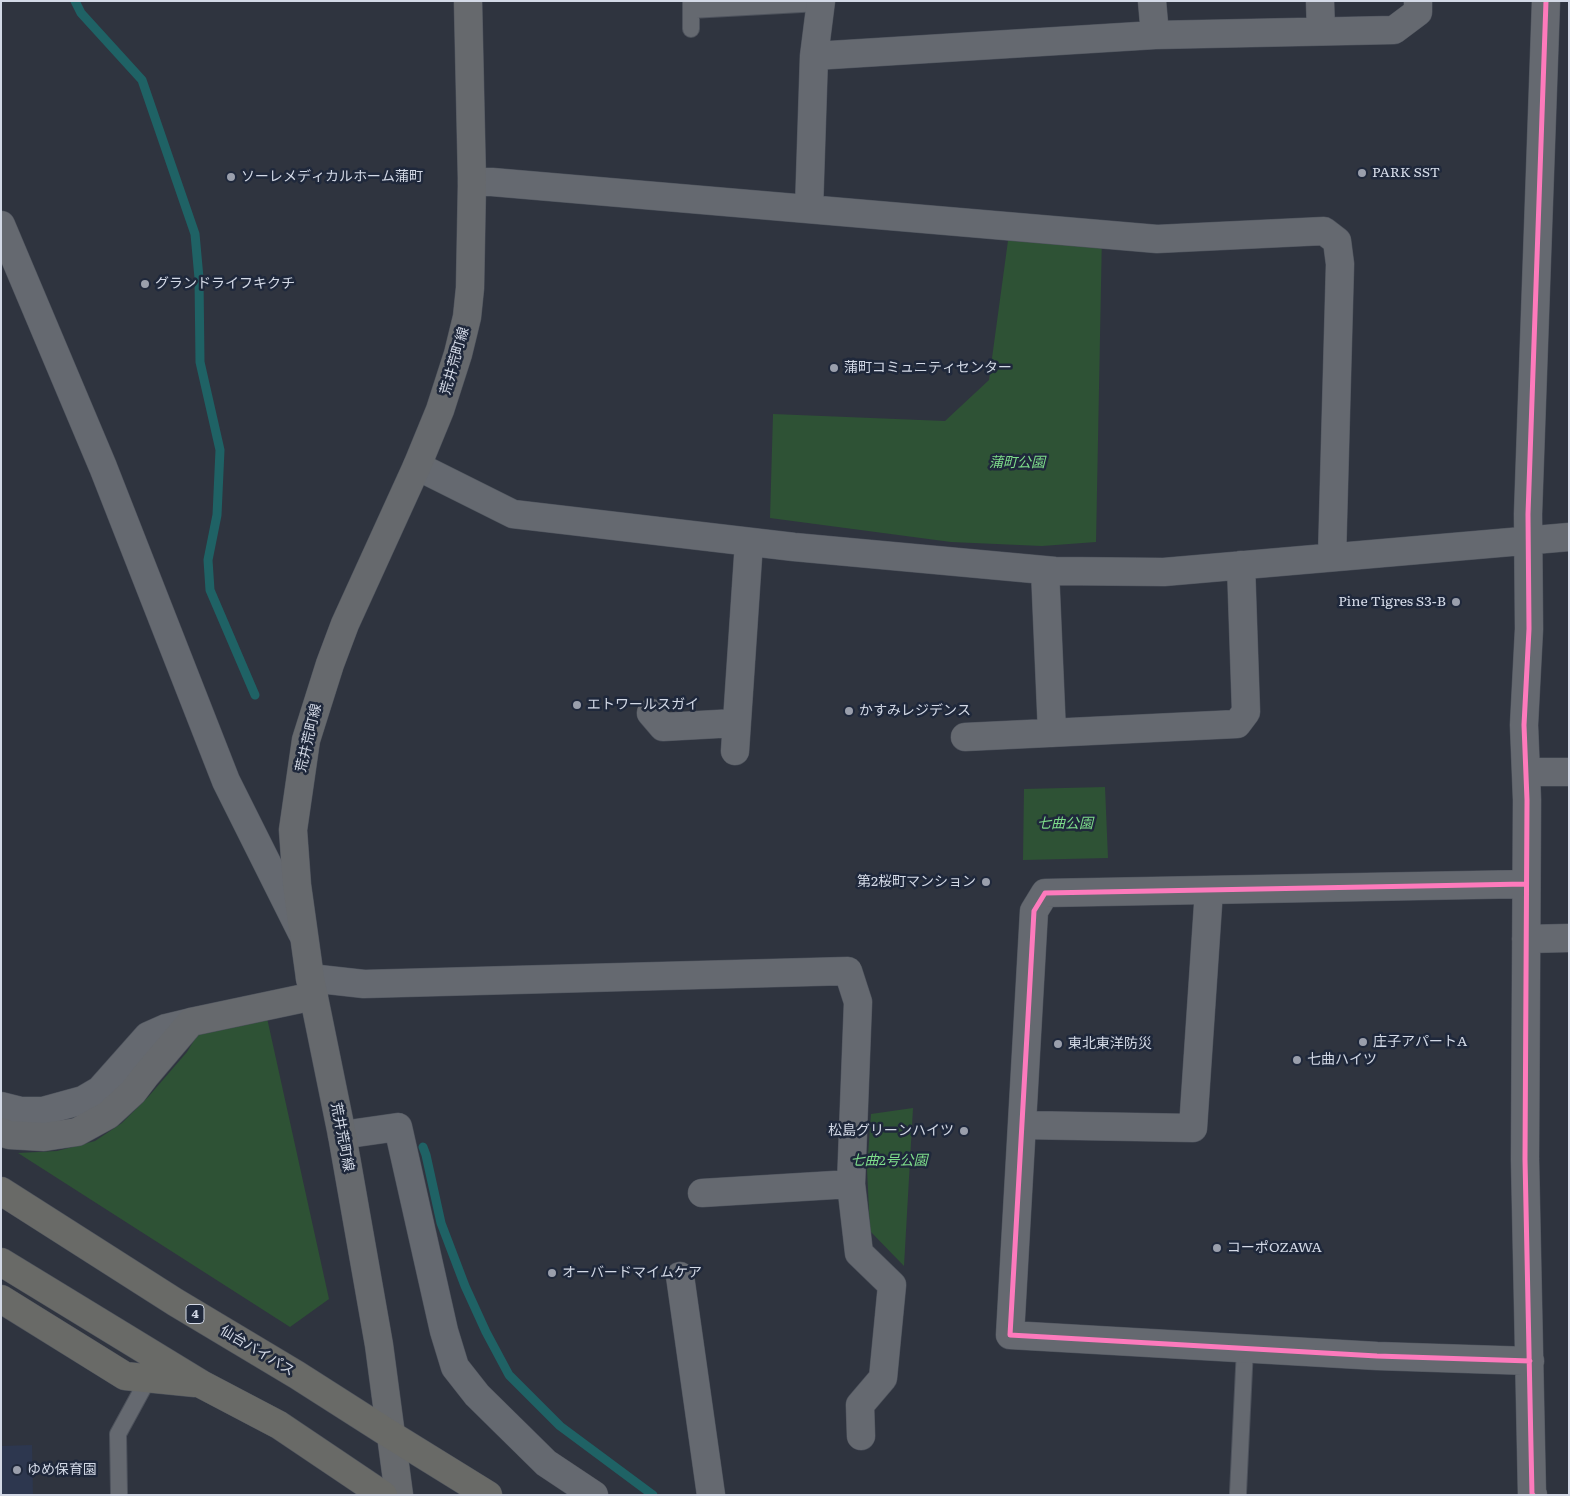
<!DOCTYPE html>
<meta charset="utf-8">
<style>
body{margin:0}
#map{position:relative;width:1570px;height:1496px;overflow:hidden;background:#2f343f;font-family:Literata,serif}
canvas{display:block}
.frame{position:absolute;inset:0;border:2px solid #d3d9e6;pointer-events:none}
</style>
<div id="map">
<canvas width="1570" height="1496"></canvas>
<div class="frame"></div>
</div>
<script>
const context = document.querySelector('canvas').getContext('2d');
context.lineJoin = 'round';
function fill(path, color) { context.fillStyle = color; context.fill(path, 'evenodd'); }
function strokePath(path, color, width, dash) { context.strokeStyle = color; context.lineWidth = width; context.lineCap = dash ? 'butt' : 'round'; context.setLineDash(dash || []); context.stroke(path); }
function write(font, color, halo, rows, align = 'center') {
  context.font = font + ' Literata,"Noto Sans JP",serif'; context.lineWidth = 5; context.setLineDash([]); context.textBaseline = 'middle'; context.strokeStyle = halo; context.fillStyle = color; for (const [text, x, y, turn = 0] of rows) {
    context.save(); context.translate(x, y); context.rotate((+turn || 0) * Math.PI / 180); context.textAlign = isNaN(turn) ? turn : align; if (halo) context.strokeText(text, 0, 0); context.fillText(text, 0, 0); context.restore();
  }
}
const built = new Path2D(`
 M 32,1445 L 33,1495 L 1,1495 L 1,1446 Z`);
const green = new Path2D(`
 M 1010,226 L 1102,234 L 1096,542 L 1042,546 L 951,542 L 770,518 L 773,414 L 945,421 L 989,380 Z
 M 1105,787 L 1108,858 L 1023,860 L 1024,789 Z
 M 267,1018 L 329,1299 L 290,1327 L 18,1153 L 57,1151 L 95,1141 L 122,1123 L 149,1096 L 187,1052 L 199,1032 Z
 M 913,1108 L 904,1266 L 870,1231 L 867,1169 L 871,1114 Z`);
const stream = new Path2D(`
 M 75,1 L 81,13 L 142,80 L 195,234 L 199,278 L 200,362 L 220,450 L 217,515 L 208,560 L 210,590 L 255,695
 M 423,1147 L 426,1155 L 441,1223 L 465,1286 L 486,1332 L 509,1375 L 560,1426 L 653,1495`);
const service = new Path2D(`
 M 691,10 L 820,3
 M 691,29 L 691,1
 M 119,1493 L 118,1434 L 148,1379
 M 1238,1493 L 1245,1348`);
const minor = new Path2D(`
 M 1152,1 L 1155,35
 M 1320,1 L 1321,31
 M 814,56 L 1155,35 L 1394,30 L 1418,12 L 1418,1
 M 472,182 L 492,182 L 1157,239 L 1324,231 L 1337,241 L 1340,264 L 1332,557
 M 809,209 L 814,56 L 821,1
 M 417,466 L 513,514 L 794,547 L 1055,571 L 1164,572 L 1569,537
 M 1045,570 L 1052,733
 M 651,713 L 663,727 L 736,723
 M 965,737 L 1237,724 L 1246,712 L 1241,565
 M 735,751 L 749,542
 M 1526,772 L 1569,772
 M 1526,884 L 1045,893 L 1034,911 L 1010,1335 L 1377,1356 L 1530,1361
 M 1526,939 L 1569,938
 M 310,978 L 364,984 L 848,971 L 858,1002 L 851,1184 L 859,1253 L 892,1285 L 883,1378 L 860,1405 L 861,1436
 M 1,1106 L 21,1111 L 43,1111 L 83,1100 L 100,1090 L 148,1036 L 166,1028 L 191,1022
 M 1022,1125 L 1193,1128 L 1209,890
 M 342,1135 L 398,1127 L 444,1331 L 455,1367 L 477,1395 L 546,1463 L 594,1495
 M 702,1193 L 851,1184
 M 680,1276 L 711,1495
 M 1533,1495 L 1532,1495 L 1525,1159 L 1527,800 L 1524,725 L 1529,629 L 1528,514 L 1546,1`);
const tertiary = new Path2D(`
 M 1,225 L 103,467 L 226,781 L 302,933`);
const secondary = new Path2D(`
 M 1,1132 L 9,1135 L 44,1137 L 77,1132 L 108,1115 L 133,1092 L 146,1075 L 191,1022 L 314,996
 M 399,1495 L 379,1345 L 342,1135 L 310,978 L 297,885 L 293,830 L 306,740 L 330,664 L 345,624 L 417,466 L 440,410 L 458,354 L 467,317 L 470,288 L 472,182 L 468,1`);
const trunk = new Path2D(`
 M 1,1191 L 175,1302 L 297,1375 L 391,1435 L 488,1495
 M 1,1262 L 201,1384 L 279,1425 L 383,1495
 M 1,1299 L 125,1376 L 195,1383`);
const cycleway = new Path2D(`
 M 1526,884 L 1045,893 L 1034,911 L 1010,1335 L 1377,1356 L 1530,1361
 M 1533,1495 L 1532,1495 L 1525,1159 L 1527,800 L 1524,725 L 1529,629 L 1528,514 L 1546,1`);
const markers = [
 [1362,173,5,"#9a9fac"],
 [231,177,5,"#9a9fac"],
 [145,284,5,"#9a9fac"],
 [834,368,5,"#9a9fac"],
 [1456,602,5,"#9a9fac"],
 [577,705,5,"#9a9fac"],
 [849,711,5,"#9a9fac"],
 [986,882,5,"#9a9fac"],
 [1363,1042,5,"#9a9fac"],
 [1058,1044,5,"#9a9fac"],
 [1297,1060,5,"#9a9fac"],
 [964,1131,5,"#9a9fac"],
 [1217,1248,5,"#9a9fac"],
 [552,1273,5,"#9a9fac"],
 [17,1470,5,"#9a9fac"]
];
const shields = [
 [195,1314,18]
];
const shieldNames = [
 ["4",195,1314]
];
const poiNames = [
 ["PARK SST",1372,173],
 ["ソーレメディカルホーム蒲町",241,177],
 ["グランドライフキクチ",155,284],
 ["蒲町コミュニティセンター",844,368],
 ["Pine Tigres S3-B",1446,602,"right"],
 ["エトワールスガイ",587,705],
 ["かすみレジデンス",859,711],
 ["第2桜町マンション",976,882,"right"],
 ["庄子アパートA",1373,1042],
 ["東北東洋防災",1068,1044],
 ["七曲ハイツ",1307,1060],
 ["松島グリーンハイツ",954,1131,"right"],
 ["コーポOZAWA",1227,1248],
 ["オーバードマイムケア",562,1273],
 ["ゆめ保育園",27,1470]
];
const streetNames = [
 ["荒井荒町線",455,361,-74],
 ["荒井荒町線",309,738,-77],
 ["荒井荒町線",342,1137,79],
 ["仙台バイパス",257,1351,31]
];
const parkNames = [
 ["蒲町公園",1017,463],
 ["七曲公園",1065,824],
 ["七曲2号公園",889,1161]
];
fill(built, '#2d374f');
fill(green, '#2e5235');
strokePath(stream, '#1f6265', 9);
strokePath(service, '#4d525c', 18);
strokePath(minor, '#4d525c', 29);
strokePath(tertiary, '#4d525c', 29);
strokePath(secondary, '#4d525c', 29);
strokePath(trunk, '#4d525c', 29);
strokePath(service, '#656970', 16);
strokePath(minor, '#656970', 28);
strokePath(tertiary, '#656970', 28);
strokePath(secondary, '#66696d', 28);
strokePath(trunk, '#696a67', 28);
strokePath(cycleway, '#fd7abc', 5);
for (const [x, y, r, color] of markers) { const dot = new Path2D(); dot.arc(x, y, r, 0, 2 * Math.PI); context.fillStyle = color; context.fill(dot); strokePath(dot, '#1f283b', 2); }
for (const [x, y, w] of shields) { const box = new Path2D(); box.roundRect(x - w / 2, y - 9.5, w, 19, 4); context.fillStyle = '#1f283b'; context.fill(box); strokePath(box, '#d3d9e6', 1); }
write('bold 12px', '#d3d9e6', null, shieldNames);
write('14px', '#d3d9e6', '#1f283b', poiNames, 'left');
write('14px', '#d3d9e6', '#1f283b', streetNames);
write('italic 14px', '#7edd8b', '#1f283b', parkNames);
</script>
